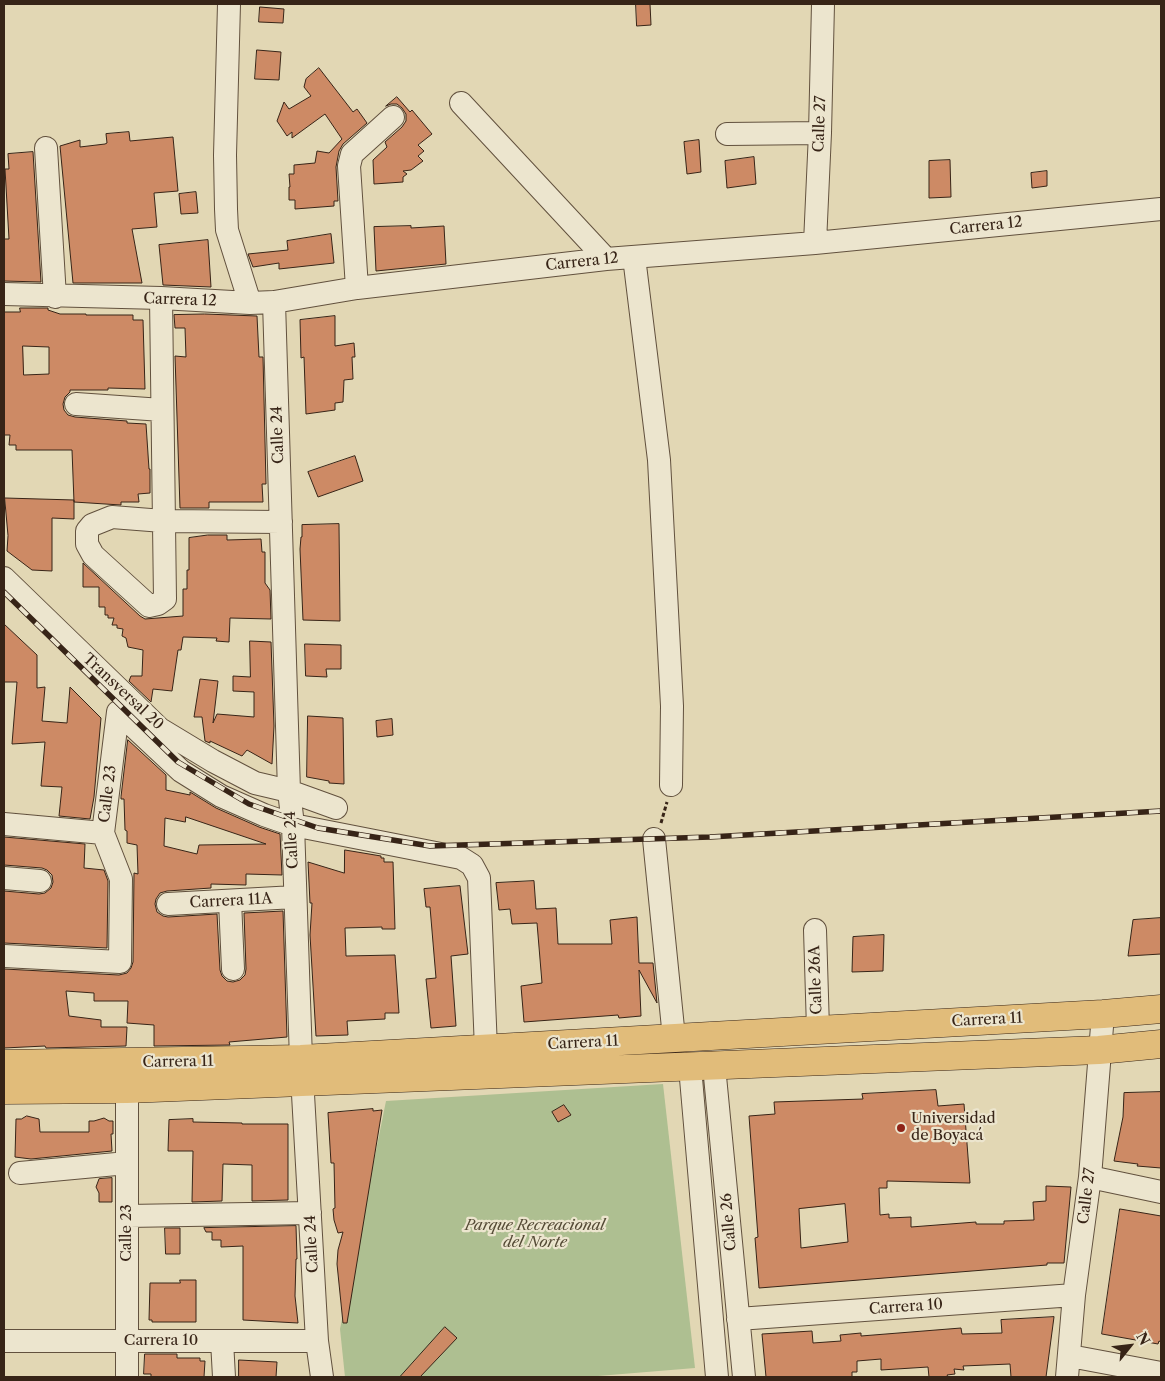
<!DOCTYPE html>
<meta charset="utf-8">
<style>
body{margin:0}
#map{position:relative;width:1165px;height:1381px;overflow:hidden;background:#e2d7b4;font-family:"Libre Caslon Text",serif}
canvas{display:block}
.frame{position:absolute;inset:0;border:5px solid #372417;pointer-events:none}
.north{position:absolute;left:1105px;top:1321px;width:50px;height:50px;-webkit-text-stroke:4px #ece5ce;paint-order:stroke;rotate:61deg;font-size:14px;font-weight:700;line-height:20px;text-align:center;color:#372417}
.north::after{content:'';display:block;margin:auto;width:18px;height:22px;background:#372417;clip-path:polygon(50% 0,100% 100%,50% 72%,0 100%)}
</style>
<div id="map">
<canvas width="1165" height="1381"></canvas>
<div class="frame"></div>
<div class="north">N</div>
</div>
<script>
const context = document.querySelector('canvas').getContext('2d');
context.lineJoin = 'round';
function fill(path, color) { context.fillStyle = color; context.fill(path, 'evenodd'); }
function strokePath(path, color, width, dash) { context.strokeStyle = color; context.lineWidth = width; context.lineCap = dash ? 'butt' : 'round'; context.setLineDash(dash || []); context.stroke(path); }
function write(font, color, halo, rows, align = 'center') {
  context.font = font + ' "Libre Caslon Text",serif'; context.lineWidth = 4.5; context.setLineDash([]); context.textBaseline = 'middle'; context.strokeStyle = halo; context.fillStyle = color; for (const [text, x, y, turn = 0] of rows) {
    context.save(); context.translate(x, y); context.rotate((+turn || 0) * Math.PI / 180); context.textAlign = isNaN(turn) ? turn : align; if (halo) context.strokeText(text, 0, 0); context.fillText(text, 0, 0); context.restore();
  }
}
const green = new Path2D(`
 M 663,1084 L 695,1368 L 586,1377 L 345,1377 L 340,1329 L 386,1101 Z`);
const building = new Path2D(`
 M 636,4 L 650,4 L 651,25 L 637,26 Z
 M 260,7 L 284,9 L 283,23 L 259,22 Z
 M 257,50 L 281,52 L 279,80 L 255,79 Z
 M 319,68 L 353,112 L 357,109 L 367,123 L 343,144 L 339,151 L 336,167 L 338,201 L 334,201 L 334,206 L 295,209 L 295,200 L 289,200 L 289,187 L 290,187 L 289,174 L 294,174 L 294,165 L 315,163 L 317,151 L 329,153 L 342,139 L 325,114 L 292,138 L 292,132 L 287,136 L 277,121 L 284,102 L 289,109 L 311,96 L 304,87 L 306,79 Z
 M 397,97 L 410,112 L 412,110 L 432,134 L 418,145 L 424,151 L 418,156 L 423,161 L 411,170 L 403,171 L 407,174 L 403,177 L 403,182 L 374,184 L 373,160 L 387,147 L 385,142 L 402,127 L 406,121 L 406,114 L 402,108 L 397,104 L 391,104 L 386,106 Z
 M 129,132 L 130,141 L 173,137 L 178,191 L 154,193 L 157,227 L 132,229 L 142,283 L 73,283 L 60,146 L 80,140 L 80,147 L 105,144 L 107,143 L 106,134 Z
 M 699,140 L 701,172 L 687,174 L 684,142 Z
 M 33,152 L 41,282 L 4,281 L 4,239 L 9,239 L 5,169 L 9,169 L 8,154 Z
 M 754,157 L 756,184 L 727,188 L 725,161 Z
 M 950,160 L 951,197 L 929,198 L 929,161 Z
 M 1047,171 L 1047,186 L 1032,188 L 1031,173 Z
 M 196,192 L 198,213 L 181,214 L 179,194 Z
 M 411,226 L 411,228 L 444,226 L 446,264 L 376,271 L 374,227 Z
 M 331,234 L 334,263 L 279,269 L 279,263 L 253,267 L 248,254 L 288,250 L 287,241 Z
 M 208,240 L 211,287 L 163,285 L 159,245 Z
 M 20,308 L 48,308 L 48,310 L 60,314 L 86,314 L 86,315 L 133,315 L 133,320 L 143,320 L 145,389 L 108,388 L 108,390 L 70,390 L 70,392 L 65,397 L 63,404 L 64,410 L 68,415 L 75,417 L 127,421 L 127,423 L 146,424 L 149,469 L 150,469 L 150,493 L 138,494 L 139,502 L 121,502 L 121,505 L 74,502 L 72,450 L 16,450 L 16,445 L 9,445 L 10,435 L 4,435 L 4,312 L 20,312 ZM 23,346 L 49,347 L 49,374 L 24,375 Z
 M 205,314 L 257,316 L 259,357 L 263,357 L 266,484 L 262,484 L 263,502 L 209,502 L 209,508 L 180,508 L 175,356 L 186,357 L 185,328 L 175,328 L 174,315 Z
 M 335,316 L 335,346 L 354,343 L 355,357 L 352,357 L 353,379 L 344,380 L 343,402 L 335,403 L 335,410 L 306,414 L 304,357 L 301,358 L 300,320 Z
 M 355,456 L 363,481 L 318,497 L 308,472 Z
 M 5,498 L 74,500 L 74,519 L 52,518 L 52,571 L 32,570 L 7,551 L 8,536 Z
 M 339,524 L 340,621 L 303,620 L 300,549 L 301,537 L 302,537 L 302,525 Z
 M 208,535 L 227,535 L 227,540 L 261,539 L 262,552 L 265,552 L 265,583 L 270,590 L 271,619 L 230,618 L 229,642 L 216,641 L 217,638 L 183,637 L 181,650 L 178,650 L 172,691 L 153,689 L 151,702 L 129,681 L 131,676 L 142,676 L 143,650 L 128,647 L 126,638 L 122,636 L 123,629 L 117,628 L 117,625 L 112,625 L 114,618 L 108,618 L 108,615 L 105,615 L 105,607 L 99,607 L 99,587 L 83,587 L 83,563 L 140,616 L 145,619 L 183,616 L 183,589 L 187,589 L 187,570 L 189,570 L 189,538 Z
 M 4,624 L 37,655 L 37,688 L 45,687 L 42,721 L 67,723 L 70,687 L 101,718 L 94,797 L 90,819 L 59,816 L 62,787 L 41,786 L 45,742 L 12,744 L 17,682 L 4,682 Z
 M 250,641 L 271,642 L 274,726 L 272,764 L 247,750 L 242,756 L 210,741 L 210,743 L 205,741 L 202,717 L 194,717 L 200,679 L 218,681 L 213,723 L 217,714 L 254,717 L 254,692 L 233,691 L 233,676 L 250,677 Z
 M 305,644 L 341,645 L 341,669 L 326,669 L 327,677 L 306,676 Z
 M 308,716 L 343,718 L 344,784 L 329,783 L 329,781 L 307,777 Z
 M 392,719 L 393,735 L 377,737 L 376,721 Z
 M 128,740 L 166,775 L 166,790 L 190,795 L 190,792 L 216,808 L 259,827 L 280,834 L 282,875 L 246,874 L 246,885 L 211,884 L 211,888 L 167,891 L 160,893 L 156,899 L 155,904 L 157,912 L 163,916 L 168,917 L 217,914 L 220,970 L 222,976 L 227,981 L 233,982 L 240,980 L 245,975 L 246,969 L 244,913 L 283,911 L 287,1037 L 229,1042 L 230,1045 L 154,1046 L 154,1025 L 127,1023 L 128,1001 L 94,1001 L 94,993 L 66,991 L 69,1016 L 101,1020 L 101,1027 L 127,1027 L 126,1046 L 46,1048 L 45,1046 L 4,1048 L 4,969 L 119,975 L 127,973 L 131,968 L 133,962 L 134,873 L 138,874 L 137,845 L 127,843 L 127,831 L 125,830 L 124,799 L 121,799 L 121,797 ZM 186,817 L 266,844 L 199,845 L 197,854 L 164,846 L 165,818 L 185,822 Z
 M 4,837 L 85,844 L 84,868 L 104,870 L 108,881 L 107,948 L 4,943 L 4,891 L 39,894 L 45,893 L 51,888 L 53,882 L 52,875 L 47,870 L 42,868 L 4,865 Z
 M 345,850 L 381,856 L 381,858 L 384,858 L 384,862 L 393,862 L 395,929 L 382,929 L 382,927 L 345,928 L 346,956 L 395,955 L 399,1013 L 385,1013 L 385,1019 L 347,1021 L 348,1035 L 316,1036 L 310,935 L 312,903 L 310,903 L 308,862 L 344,873 Z
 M 534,881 L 536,909 L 556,908 L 558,944 L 612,944 L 610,920 L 637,917 L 639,963 L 653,963 L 657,1003 L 639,970 L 641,1016 L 619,1018 L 618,1015 L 524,1022 L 521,986 L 542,983 L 537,923 L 512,924 L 510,909 L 499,910 L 496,883 Z
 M 460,886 L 468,954 L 451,956 L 456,1026 L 431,1028 L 426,979 L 436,978 L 430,907 L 426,907 L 424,889 Z
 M 1161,918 L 1161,954 L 1128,956 L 1133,920 Z
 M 884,935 L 883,971 L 852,972 L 853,937 Z
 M 936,1090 L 938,1106 L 964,1104 L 970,1183 L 887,1181 L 887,1188 L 879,1188 L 880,1215 L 889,1214 L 889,1218 L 911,1217 L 911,1227 L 976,1222 L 976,1224 L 1004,1224 L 1004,1221 L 1034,1220 L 1033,1202 L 1046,1201 L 1046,1186 L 1071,1187 L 1064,1263 L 1047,1263 L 1047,1265 L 759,1288 L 755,1238 L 758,1237 L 749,1116 L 775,1114 L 774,1102 L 863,1099 L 862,1094 ZM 845,1204 L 848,1242 L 801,1248 L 799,1209 Z
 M 1161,1092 L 1161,1168 L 1137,1166 L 1138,1164 L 1114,1161 L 1123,1117 L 1124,1093 Z
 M 564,1105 L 571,1115 L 558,1122 L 552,1112 Z
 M 373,1109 L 373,1111 L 382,1110 L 347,1323 L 343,1323 L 337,1264 L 338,1250 L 343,1232 L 338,1233 L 334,1220 L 333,1209 L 335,1208 L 334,1163 L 331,1163 L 328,1113 Z
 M 27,1116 L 39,1119 L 40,1132 L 89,1132 L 89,1121 L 94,1121 L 104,1118 L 109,1121 L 113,1121 L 113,1134 L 111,1134 L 112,1151 L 31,1159 L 15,1157 L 16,1119 L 21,1119 Z
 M 193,1119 L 193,1122 L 242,1123 L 242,1124 L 288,1124 L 288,1200 L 252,1201 L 252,1165 L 223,1164 L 222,1201 L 192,1202 L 193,1151 L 168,1151 L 169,1120 Z
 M 112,1178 L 112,1202 L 99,1202 L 99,1193 L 96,1187 L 99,1179 Z
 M 1120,1209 L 1161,1216 L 1161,1342 L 1159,1341 L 1158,1344 L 1102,1334 Z
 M 296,1226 L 297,1259 L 296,1259 L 295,1296 L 298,1323 L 243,1320 L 243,1246 L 221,1247 L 221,1240 L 212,1240 L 212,1232 L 206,1232 L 204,1228 Z
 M 165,1228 L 180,1228 L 180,1254 L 166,1254 Z
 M 180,1280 L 196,1280 L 196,1322 L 152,1322 L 152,1320 L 149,1320 L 150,1283 L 180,1283 Z
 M 1054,1317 L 1046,1377 L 1011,1377 L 1010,1364 L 963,1366 L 964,1370 L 954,1369 L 955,1374 L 947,1375 L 948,1377 L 929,1377 L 928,1367 L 881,1370 L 881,1359 L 857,1361 L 857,1372 L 852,1372 L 852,1377 L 766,1377 L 762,1334 L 812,1331 L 813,1343 L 841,1341 L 840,1335 L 861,1333 L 861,1336 L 961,1328 L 962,1334 L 1002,1333 L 1001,1320 Z
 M 445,1327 L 457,1338 L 420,1377 L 400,1377 Z
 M 145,1354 L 177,1354 L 177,1358 L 200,1358 L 200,1361 L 205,1361 L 204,1377 L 151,1377 L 151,1374 L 144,1374 Z
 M 239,1360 L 277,1362 L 276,1377 L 239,1377 Z`);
const path = new Path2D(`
 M 661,823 L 667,802`);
const minor = new Path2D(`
 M 229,4 L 225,155 L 226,209 L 227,230 L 250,303
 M 461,103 L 606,259
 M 727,134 L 820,133
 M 46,148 L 55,297
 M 815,243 L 820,133 L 823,4
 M 634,257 L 659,460 L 672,706 L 671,785
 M 357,288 L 349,166 L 352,154 L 393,117
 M 4,294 L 161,298 L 250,303 L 274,302 L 357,288 L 606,259 L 815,243 L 1161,209
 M 161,298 L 165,599 L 158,604 L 149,606 L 93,555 L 87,544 L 87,531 L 92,525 L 112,517 L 163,521 L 281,522
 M 274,302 L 289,791 L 293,825 L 301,1059 L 317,1341 L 322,1377
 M 76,404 L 162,410
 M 4,578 L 160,729 L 213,761 L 255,783 L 289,791 L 336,808
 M 118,712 L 181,771 L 221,796 L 264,815 L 293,825 L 461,858 L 472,865 L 479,878 L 486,1049
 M 4,824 L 103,833
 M 654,839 L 674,1038
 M 4,878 L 40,881
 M 230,901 L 233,969
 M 168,904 L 295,897
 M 815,930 L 818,1029
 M 4,956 L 120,962 L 121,879 L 103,833 L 118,712
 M 714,1066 L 744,1377
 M 690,1067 L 717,1377
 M 20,1173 L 127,1163
 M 1090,1177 L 1161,1192
 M 127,1216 L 310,1213
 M 738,1319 L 1074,1295
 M 4,1341 L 317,1341
 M 222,1341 L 224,1377
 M 1070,1356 L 1161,1373
 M 127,1377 L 127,1089
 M 1067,1377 L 1074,1295 L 1090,1177 L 1103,1014`);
const major = new Path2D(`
 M 4,1064 L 301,1059 L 1103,1014 L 1161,1009
 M 4,1090 L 127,1089 L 1099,1050 L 1161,1044`);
const rail = new Path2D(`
 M 4,592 L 178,762 L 249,804 L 318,828 L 430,846 L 710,837 L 1161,811`);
const markers = [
 [901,1128,5,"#8f2418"]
];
const streetNames = [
 ["Calle 27",820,124,-88],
 ["Carrera 12",986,226,-6],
 ["Carrera 12",582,262,-6],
 ["Carrera 12",180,300,2],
 ["Calle 24",278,435,-92],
 ["Transversal 20",123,692,43],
 ["Calle 23",108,794,-83],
 ["Calle 24",292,840,-93],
 ["Carrera 11A",231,901,-3],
 ["Calle 26A",816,980,-92],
 ["Carrera 11",987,1020,-3],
 ["Carrera 11",583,1043,-3],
 ["Carrera 11",178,1062,-1],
 ["Calle 27",1087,1196,-83],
 ["Calle 26",729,1222,-95],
 ["Calle 23",127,1233,-90],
 ["Calle 24",312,1244,-93],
 ["Carrera 10",906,1307,-4],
 ["Carrera 10",161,1341]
];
const poiNames = [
 ["Universidad",911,1119],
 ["de Boyacá",911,1136]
];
const parkNames = [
 ["Parque Recreacional",535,1226],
 ["del Norte",535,1243]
];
fill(green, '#aebf91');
fill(building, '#cd8a65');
strokePath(building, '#372417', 1);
strokePath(minor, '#62513e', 24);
strokePath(major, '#372417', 29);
strokePath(path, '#372417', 3, [4, 2.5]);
strokePath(minor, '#ece5ce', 22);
strokePath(major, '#e1bc7a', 28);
strokePath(rail, '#372417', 5.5);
strokePath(rail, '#ece5ce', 4, [11]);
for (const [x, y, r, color] of markers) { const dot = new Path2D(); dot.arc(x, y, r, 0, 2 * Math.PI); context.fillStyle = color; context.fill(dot); strokePath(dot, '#ece5ce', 2); }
write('15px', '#372417', '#ece5ce', streetNames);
write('15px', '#372417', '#ece5ce', poiNames, 'left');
write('italic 15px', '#554b36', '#ece5ce', parkNames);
</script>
